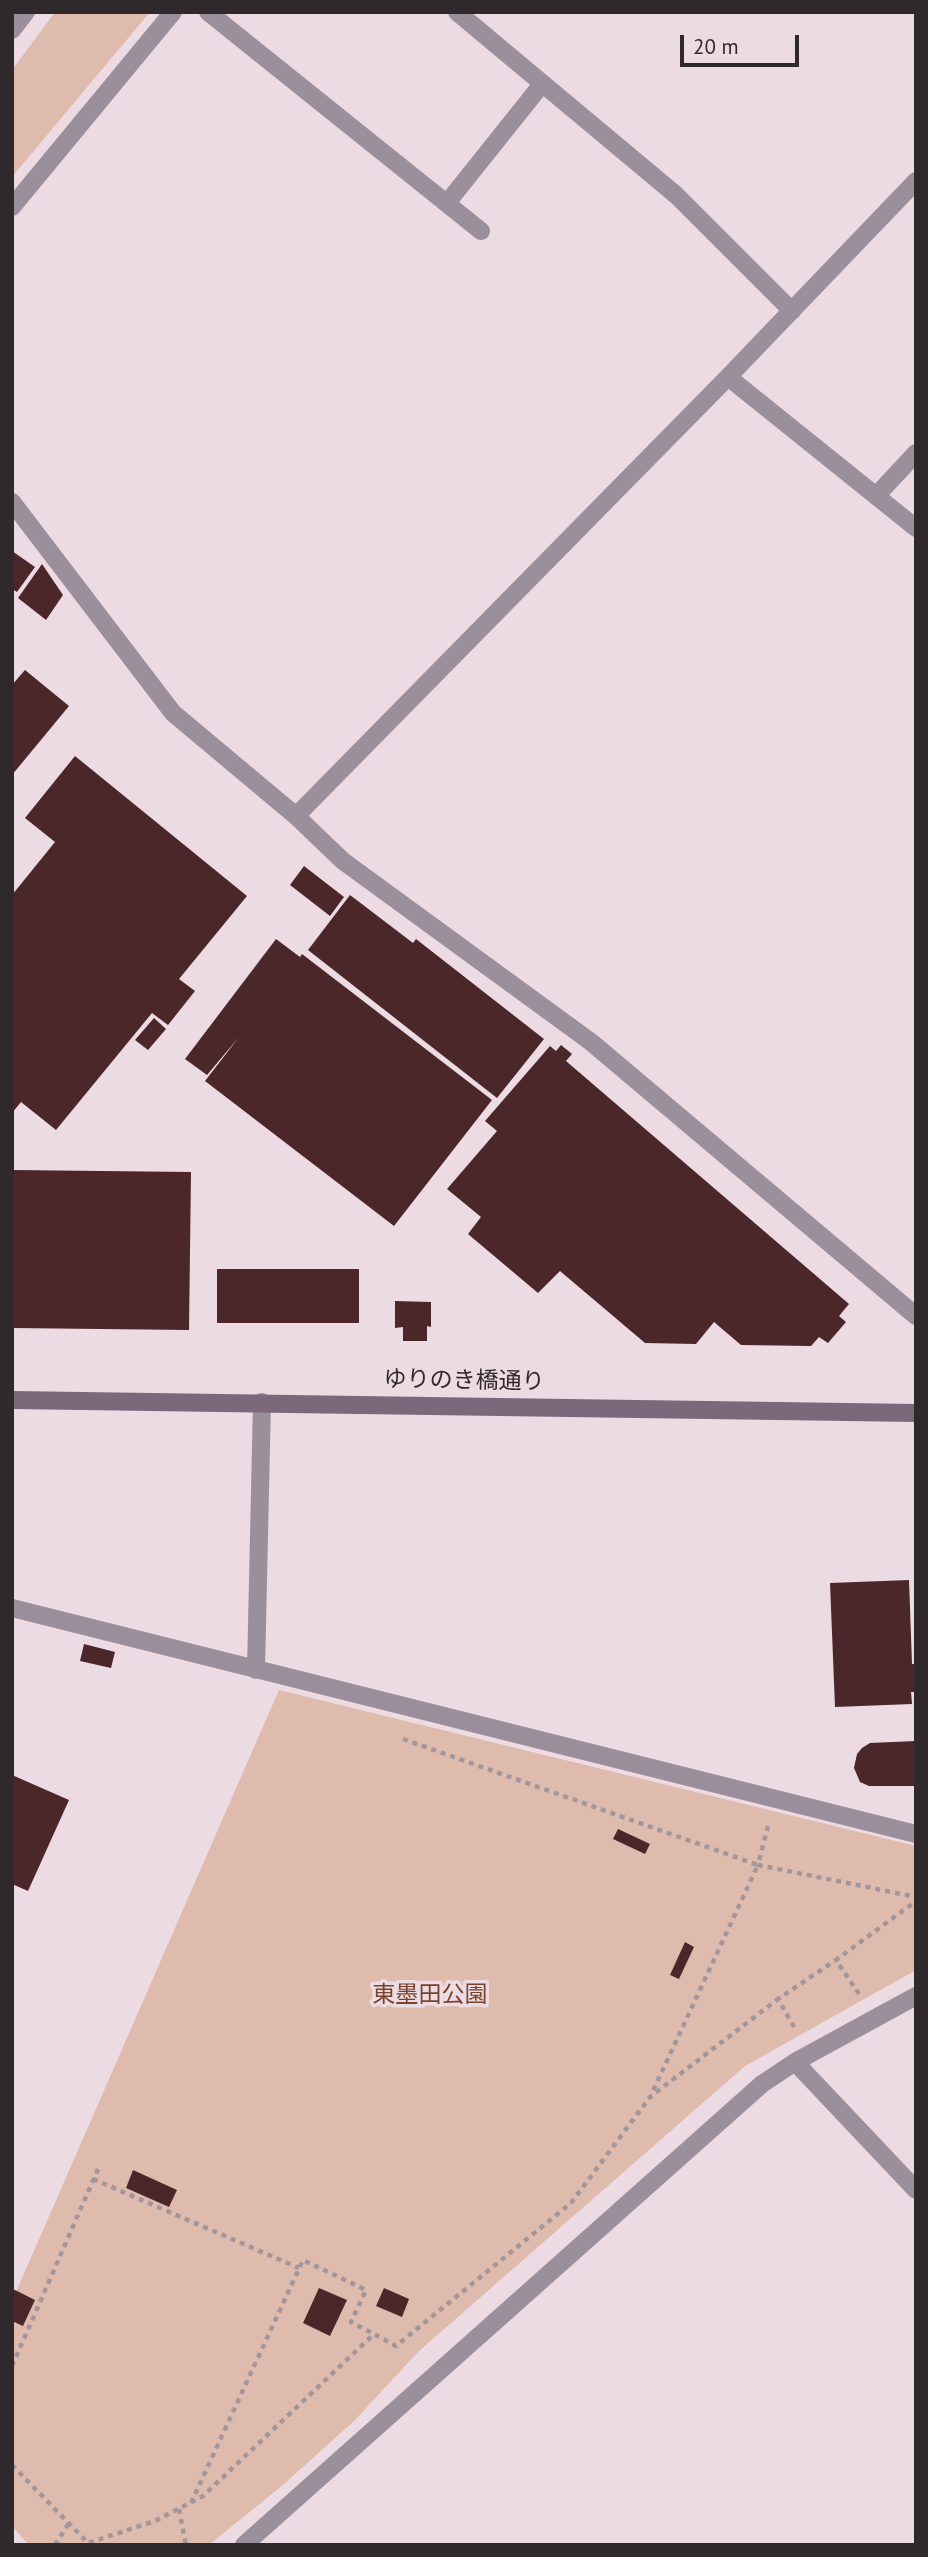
<!DOCTYPE html>
<meta charset="utf-8">
<style>
body{margin:0}
#map{position:relative;width:928px;height:2557px;overflow:hidden;background:#ecdbe2;font-family:"PT Sans",sans-serif}
canvas{display:block}
.frame{position:absolute;inset:0;border:14px solid #30292c;pointer-events:none}
.scale{position:absolute;left:680px;top:35px;width:119px;height:32px;box-sizing:border-box;border:4px solid #30292c;border-top:0;padding-left:9px;font-size:21px;line-height:24px;white-space:nowrap;color:#30292c;-webkit-text-stroke:5px #ecdbe2;paint-order:stroke}
</style>
<div id="map">
<canvas width="928" height="2557"></canvas>
<div class="frame"></div>
<div class="scale">20 m</div>
</div>
<script>
const context = document.querySelector('canvas').getContext('2d');
context.lineJoin = 'round';
function fill(path, color) { context.fillStyle = color; context.fill(path, 'evenodd'); }
function strokePath(path, color, width, dash) { context.strokeStyle = color; context.lineWidth = width; context.lineCap = dash ? 'butt' : 'round'; context.setLineDash(dash || []); context.stroke(path); }
function write(font, color, halo, rows, align = 'center') {
  context.font = font + ' "PT Sans","Noto Sans JP",sans-serif'; context.lineWidth = 7; context.setLineDash([]); context.textBaseline = 'middle'; context.strokeStyle = halo; context.fillStyle = color; for (const [text, x, y, turn = 0] of rows) {
    context.save(); context.translate(x, y); context.rotate((+turn || 0) * Math.PI / 180); context.textAlign = isNaN(turn) ? turn : align; if (halo) context.strokeText(text, 0, 0); context.fillText(text, 0, 0); context.restore();
  }
}
const green = new Path2D(`
 M 55,12 L 150,12 L 12,177 L 12,70 Z
 M 279,1690 L 916,1846 L 916,1970 L 745,2066 L 419,2351 L 354,2421 L 284,2484 L 209,2545 L 29,2545 L 12,2526 L 12,2301 Z`);
const building = new Path2D(`
 M 12,551 L 35,567 L 17,592 L 12,589 Z
 M 42,564 L 63,595 L 46,620 L 18,598 Z
 M 25,670 L 69,706 L 12,775 L 12,685 Z
 M 75,756 L 247,896 L 179,979 L 195,991 L 168,1025 L 152,1013 L 56,1130 L 21,1102 L 12,1113 L 12,895 L 55,842 L 25,818 Z
 M 304,866 L 344,897 L 330,916 L 290,885 Z
 M 350,895 L 413,943 L 416,939 L 544,1039 L 497,1098 L 308,950 Z
 M 276,939 L 300,957 L 302,954 L 492,1100 L 394,1226 L 205,1081 L 239,1037 L 207,1075 L 185,1059 Z
 M 154,1018 L 166,1029 L 148,1050 L 135,1040 Z
 M 561,1045 L 572,1054 L 566,1061 L 849,1304 L 839,1316 L 846,1322 L 828,1343 L 819,1337 L 811,1346 L 741,1345 L 714,1322 L 696,1344 L 645,1343 L 560,1271 L 538,1293 L 468,1234 L 481,1217 L 447,1189 L 497,1131 L 485,1121 L 550,1046 L 556,1051 Z
 M 12,1170 L 191,1172 L 189,1330 L 12,1328 Z
 M 217,1269 L 359,1269 L 359,1323 L 217,1323 Z
 M 395,1301 L 431,1302 L 431,1327 L 427,1326 L 427,1341 L 403,1341 L 403,1327 L 395,1328 Z
 M 909,1580 L 912,1664 L 916,1664 L 916,1692 L 911,1692 L 912,1704 L 835,1707 L 830,1583 Z
 M 84,1644 L 115,1652 L 111,1668 L 80,1661 Z
 M 916,1741 L 916,1786 L 869,1786 L 860,1782 L 854,1768 L 857,1754 L 862,1748 L 870,1743 Z
 M 12,1775 L 69,1800 L 28,1891 L 12,1884 Z
 M 618,1829 L 650,1844 L 645,1854 L 613,1839 Z
 M 685,1942 L 694,1947 L 679,1979 L 670,1975 Z
 M 133,2170 L 177,2190 L 169,2207 L 126,2188 Z
 M 319,2288 L 347,2300 L 330,2336 L 303,2323 Z
 M 384,2288 L 409,2299 L 402,2317 L 376,2306 Z
 M 13,2289 L 35,2300 L 23,2326 L 12,2321 Z`);
const path = new Path2D(`
 M 403,1739 L 758,1865 L 652,2093
 M 768,1826 L 758,1865 L 916,1897
 M 859,1994 L 836,1960 L 916,1901
 M 794,2027 L 778,1999 L 836,1960
 M 93,2179 L 299,2268
 M 12,2366 L 99,2167
 M 12,2465 L 88,2543 L 155,2521 L 203,2496 L 374,2334 L 396,2346 L 571,2203 L 650,2097 L 778,1999
 M 191,2503 L 303,2260 L 366,2290 L 351,2322 L 374,2334
 M 179,2509 L 186,2545
 M 55,2545 L 69,2523`);
const lane = new Path2D(`
 M 208,12 L 481,231
 M 457,12 L 676,195 L 792,311
 M 12,30 L 26,12
 M 447,203 L 542,84
 M 876,496 L 916,453`);
const street = new Path2D(`
 M 12,207 L 173,12
 M 728,377 L 916,528
 M 12,502 L 173,713 L 296,816 L 343,861 L 591,1042 L 916,1316
 M 296,816 L 728,377 L 916,181
 M 12,1608 L 916,1834
 M 256,1670 L 262,1402
 M 795,2062 L 916,2190
 M 244,2545 L 762,2084 L 795,2062 L 916,1996`);
const secondary = new Path2D(`
 M 12,1400 L 916,1413`);
const streetNames = [
 ["ゆりのき橋通り",464,1381,1]
];
const parkNames = [
 ["東墨田公園",430,1995]
];
fill(green, '#dfbbad');
fill(building, '#4b272a');
strokePath(path, '#a3969b', 4.5, [5, 5]);
strokePath(lane, '#9c8f9c', 18);
strokePath(street, '#9c8f9c', 18);
strokePath(secondary, '#7b687b', 18);
write('23px', '#30292c', '#ecdbe2', streetNames);
write('23px', '#79422c', '#ecdbe2', parkNames);
</script>
